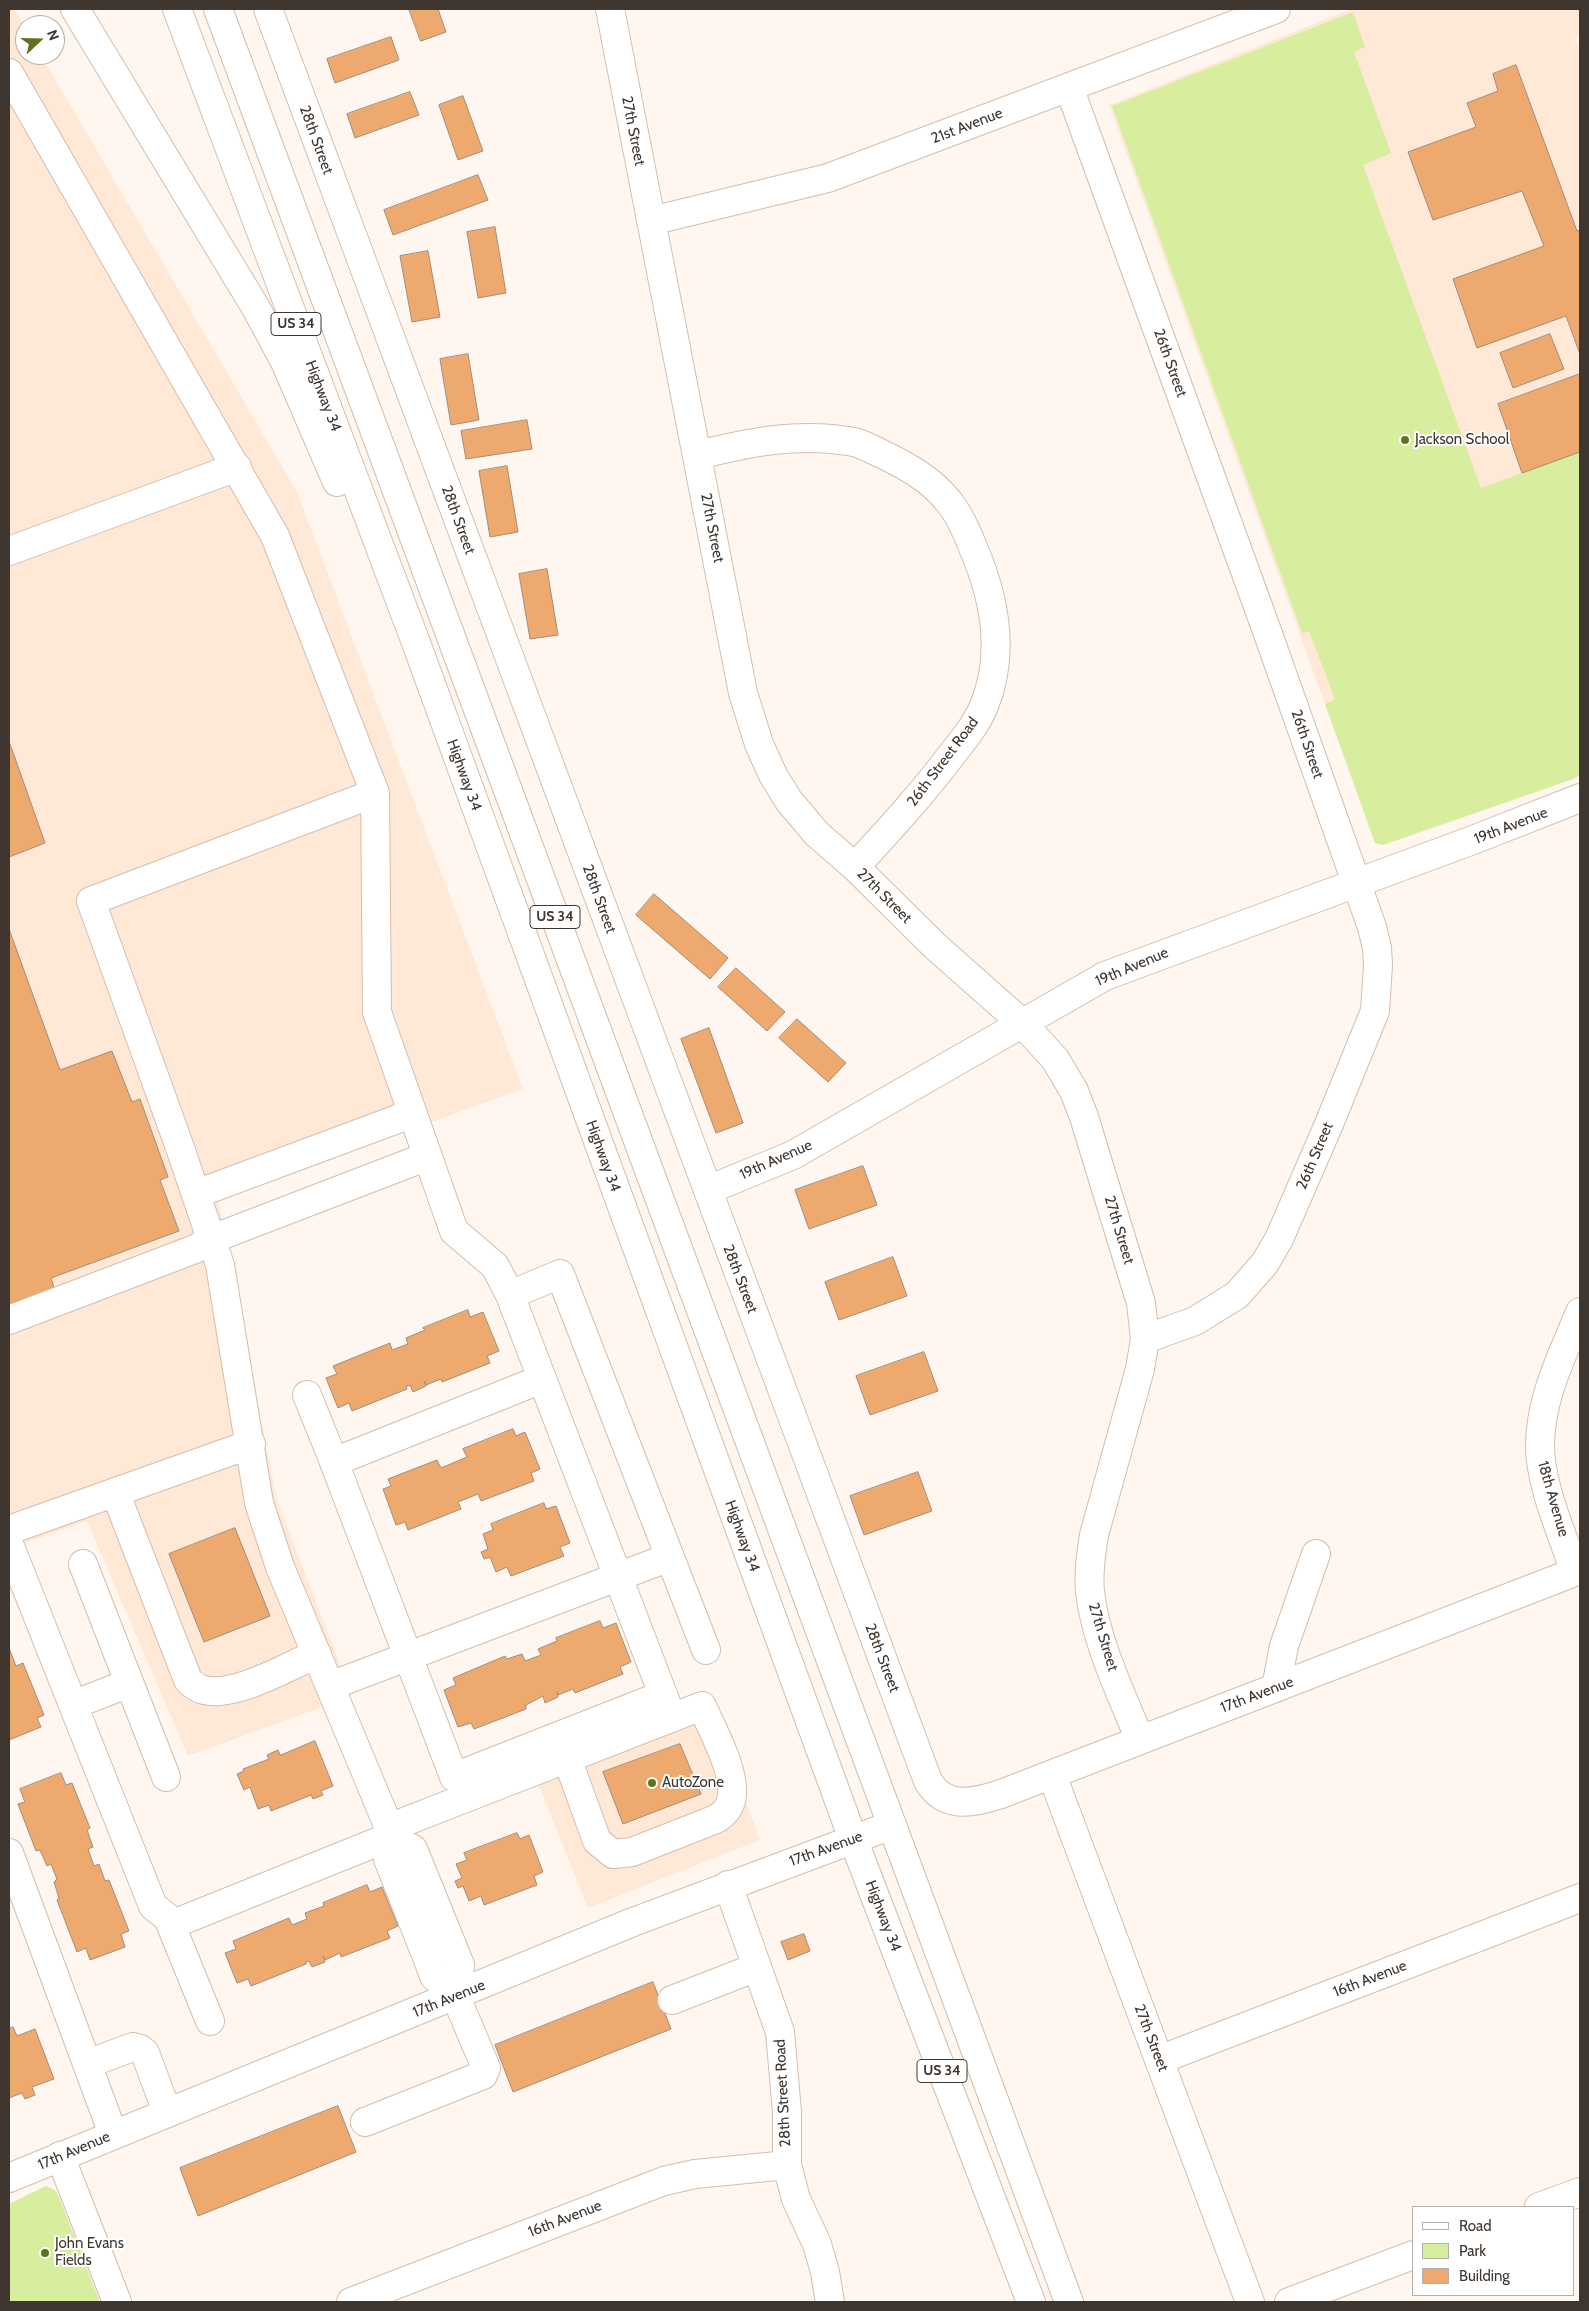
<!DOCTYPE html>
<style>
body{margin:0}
#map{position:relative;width:1589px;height:2311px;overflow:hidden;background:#fff6ef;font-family:Cabin,sans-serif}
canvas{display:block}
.frame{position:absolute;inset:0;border:10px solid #3f362f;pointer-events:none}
.legend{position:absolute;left:1412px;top:2206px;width:162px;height:90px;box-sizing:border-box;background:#fff;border:1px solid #b2afac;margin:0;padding:6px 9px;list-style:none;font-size:15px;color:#3f362f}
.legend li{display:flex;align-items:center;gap:10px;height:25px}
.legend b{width:25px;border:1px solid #b2afac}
.north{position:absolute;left:15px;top:15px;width:50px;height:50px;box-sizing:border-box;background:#fff;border:1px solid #b2afac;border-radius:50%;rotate:69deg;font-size:14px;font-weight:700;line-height:20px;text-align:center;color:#3f362f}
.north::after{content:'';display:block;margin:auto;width:18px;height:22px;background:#62711d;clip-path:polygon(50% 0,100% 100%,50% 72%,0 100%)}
</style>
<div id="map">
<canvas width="1589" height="2311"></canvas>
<div class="frame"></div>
<ul class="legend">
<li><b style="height:6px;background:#fff"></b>Road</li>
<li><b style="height:14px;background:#d7ee9f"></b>Park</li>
<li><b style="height:14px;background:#eeaa6e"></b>Building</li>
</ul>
<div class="north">N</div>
</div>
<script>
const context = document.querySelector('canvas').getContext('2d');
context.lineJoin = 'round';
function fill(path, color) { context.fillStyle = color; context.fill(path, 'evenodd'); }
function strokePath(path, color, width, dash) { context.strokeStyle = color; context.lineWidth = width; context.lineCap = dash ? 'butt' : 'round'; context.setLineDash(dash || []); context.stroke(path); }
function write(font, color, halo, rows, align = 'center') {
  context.font = font + ' Cabin,sans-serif'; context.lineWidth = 4; context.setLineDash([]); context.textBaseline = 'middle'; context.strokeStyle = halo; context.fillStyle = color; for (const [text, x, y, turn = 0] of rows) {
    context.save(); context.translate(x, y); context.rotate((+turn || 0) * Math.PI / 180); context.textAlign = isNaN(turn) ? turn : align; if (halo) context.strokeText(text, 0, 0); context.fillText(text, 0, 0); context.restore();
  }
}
const built = new Path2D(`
 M 9,9 L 14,9 L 25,27 L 25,55 L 41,55 L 297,492 L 523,1089 L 218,1198 L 277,1500 L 352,1696 L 188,1756 L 87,1521 L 9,1549 Z
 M 1351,9 L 1580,9 L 1580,33 L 1575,39 L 1580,53 L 1580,775 L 1576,778 L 1383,845 L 1375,843 L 1109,105 Z
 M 707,1696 L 760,1840 L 588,1908 L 530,1763 Z`);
const green = new Path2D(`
 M 1353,12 L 1365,47 L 1354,52 L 1391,153 L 1363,165 L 1481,488 L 1580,452 L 1580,775 L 1576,778 L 1383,845 L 1375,843 L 1325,704 L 1335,699 L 1309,631 L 1302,633 L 1112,106 Z
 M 46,2186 L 55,2190 L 59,2197 L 100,2302 L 9,2302 L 9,2204 Z`);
const building = new Path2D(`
 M 409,9 L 438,9 L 446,32 L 421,41 Z
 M 391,37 L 399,60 L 335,83 L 327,59 Z
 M 1516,65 L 1577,231 L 1580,230 L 1580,354 L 1566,316 L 1477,348 L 1453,279 L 1544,246 L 1522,191 L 1433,220 L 1408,152 L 1476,127 L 1467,103 L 1498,91 L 1493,74 Z
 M 410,92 L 419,115 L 355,138 L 347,114 Z
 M 463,96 L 483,151 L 458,160 L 439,105 Z
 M 478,175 L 488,200 L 393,235 L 384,210 Z
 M 495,227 L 506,293 L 478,298 L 467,232 Z
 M 428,251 L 440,317 L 412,322 L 400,256 Z
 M 1550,334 L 1564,369 L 1513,388 L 1500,353 Z
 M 468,354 L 479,420 L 451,425 L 440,359 Z
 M 1580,374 L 1580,452 L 1522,473 L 1498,404 Z
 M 527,420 L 532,449 L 466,459 L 461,431 Z
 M 507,466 L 518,532 L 490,537 L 479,471 Z
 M 547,569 L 558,635 L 530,639 L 519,574 Z
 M 9,741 L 45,843 L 9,857 Z
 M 654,894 L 728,958 L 710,979 L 636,915 Z
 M 9,929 L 60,1070 L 112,1051 L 132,1102 L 140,1099 L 168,1177 L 160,1180 L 179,1231 L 51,1278 L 54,1288 L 9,1305 Z
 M 736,968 L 785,1012 L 767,1031 L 718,987 Z
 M 797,1019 L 846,1063 L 828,1082 L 779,1038 Z
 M 709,1028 L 743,1123 L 716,1133 L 681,1039 Z
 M 863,1166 L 877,1205 L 809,1229 L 795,1190 Z
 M 893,1257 L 907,1296 L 839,1320 L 825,1282 Z
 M 468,1310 L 470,1317 L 483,1312 L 499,1351 L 487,1356 L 490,1363 L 442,1382 L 441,1379 L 426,1385 L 424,1381 L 426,1386 L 413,1392 L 410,1385 L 406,1387 L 407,1389 L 352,1411 L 349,1403 L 338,1408 L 326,1378 L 337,1374 L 333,1366 L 390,1343 L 392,1350 L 408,1344 L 406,1338 L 425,1330 L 423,1328 Z
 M 924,1352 L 938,1391 L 870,1415 L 856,1376 Z
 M 513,1429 L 516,1436 L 525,1432 L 540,1469 L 531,1473 L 534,1481 L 481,1501 L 478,1494 L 458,1502 L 461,1509 L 408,1530 L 405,1522 L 396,1525 L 383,1489 L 391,1486 L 388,1479 L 437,1460 L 441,1468 L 467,1457 L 463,1449 Z
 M 918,1472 L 932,1511 L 864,1535 L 850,1496 Z
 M 544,1503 L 546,1509 L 556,1506 L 570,1543 L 560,1547 L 564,1556 L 511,1576 L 507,1567 L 496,1572 L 490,1557 L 484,1559 L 481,1552 L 488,1549 L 483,1534 L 493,1530 L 491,1524 Z
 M 235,1528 L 270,1616 L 204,1642 L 169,1554 Z
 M 600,1621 L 603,1628 L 616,1623 L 631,1662 L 620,1667 L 623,1674 L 575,1693 L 573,1689 L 558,1695 L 557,1692 L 558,1697 L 545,1703 L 543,1696 L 526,1705 L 526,1709 L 474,1729 L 471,1723 L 458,1727 L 444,1690 L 456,1685 L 453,1678 L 505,1656 L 507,1659 L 522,1654 L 525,1661 L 541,1655 L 538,1649 L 557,1641 L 556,1638 Z
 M 9,1648 L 16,1666 L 23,1663 L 44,1715 L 37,1718 L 41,1727 L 9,1740 Z
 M 315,1741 L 333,1786 L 321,1791 L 323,1795 L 313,1799 L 311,1795 L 271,1811 L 269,1805 L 258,1809 L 250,1787 L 244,1790 L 237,1774 L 244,1771 L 243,1769 L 269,1759 L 267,1755 L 278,1750 L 280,1755 Z
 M 680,1744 L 701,1794 L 623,1824 L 603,1772 Z
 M 61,1773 L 66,1785 L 72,1783 L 90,1828 L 87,1830 L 93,1847 L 88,1849 L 94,1866 L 99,1864 L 105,1881 L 109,1880 L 129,1931 L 121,1934 L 125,1947 L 90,1960 L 86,1948 L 77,1952 L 57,1900 L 59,1898 L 54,1882 L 57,1879 L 51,1864 L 47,1866 L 40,1850 L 36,1851 L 18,1804 L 25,1802 L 20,1789 Z
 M 517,1833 L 520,1839 L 529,1835 L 543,1872 L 534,1876 L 537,1885 L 484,1905 L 481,1896 L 469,1901 L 463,1886 L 458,1888 L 455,1881 L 462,1878 L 456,1864 L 467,1860 L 464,1853 Z
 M 367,1885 L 370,1892 L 382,1887 L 398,1926 L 387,1931 L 390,1938 L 341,1957 L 340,1953 L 325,1960 L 323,1956 L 325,1962 L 312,1967 L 309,1961 L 306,1962 L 306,1964 L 251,1986 L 248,1979 L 237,1983 L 225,1953 L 236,1949 L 233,1941 L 289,1918 L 292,1925 L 307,1919 L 305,1913 L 324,1906 L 323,1903 Z
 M 804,1934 L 810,1951 L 788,1960 L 781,1942 Z
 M 653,1982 L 671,2029 L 513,2092 L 495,2045 Z
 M 13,2027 L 17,2036 L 35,2029 L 54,2079 L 32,2087 L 35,2095 L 25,2099 L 22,2093 L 9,2098 L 9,2029 Z
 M 338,2106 L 356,2152 L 198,2216 L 180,2168 Z`);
const minor = new Path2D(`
 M 268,9 L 928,1781 C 945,1810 974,1803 1001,1794 L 1580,1570
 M 610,9 L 743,693 L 759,744 L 773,775 L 789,801 L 817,834 L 855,867 L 935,946 L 1023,1024 L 1055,1059 L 1074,1091 L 1084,1117 L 1141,1303 L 1145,1339 L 1140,1369 L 1094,1535 C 1091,1553 1088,1573 1090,1592 C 1096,1643 1121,1693 1140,1740
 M 9,73 L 275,536 L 375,793 L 377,1012 L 454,1231 L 495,1266 L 510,1295 L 672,1718
 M 1069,87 L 1267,631 L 1372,927 L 1377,948 L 1378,965 L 1375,1011 L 1329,1124 L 1279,1239 L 1265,1263 L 1237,1295 L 1195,1321 L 1145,1339
 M 651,221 L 828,178 L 1276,9
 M 698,455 C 751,442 799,432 854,442 C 863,444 873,450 882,454 C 907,466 932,480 949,502 C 959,514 966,530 972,545 C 994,595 1006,652 984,706 C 977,723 965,738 953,753 C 923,793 889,830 855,867
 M 9,551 L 237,467
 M 375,793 L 91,901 L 179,1145 L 220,1265 L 259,1503 L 280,1567 L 395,1842
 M 708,1190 L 793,1155 L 1105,976 L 1473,840 L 1580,798
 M 196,1194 L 411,1114
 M 510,1295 L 560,1274 L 706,1650
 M 9,1320 L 195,1249 L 212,1239 L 428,1156
 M 542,1379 L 334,1462 L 454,1777 L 663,1695
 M 307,1395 L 334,1462
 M 115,1492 L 188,1680 C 192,1684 198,1689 204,1690 C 235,1698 288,1666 317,1654
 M 9,1530 L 251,1444
 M 9,1544 L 153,1906 L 168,1918 L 210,2021
 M 83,1564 L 166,1777
 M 1575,1572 C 1562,1533 1539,1483 1540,1443 C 1541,1396 1563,1354 1580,1312
 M 330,1686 L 670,1557
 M 1276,1688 L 1284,1646 L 1316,1554
 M 73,1705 L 129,1683
 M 1052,1775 L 1250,2302
 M 389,1828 C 493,1787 597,1747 702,1706 C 712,1730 742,1781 729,1806 C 726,1812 721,1816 716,1819 L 632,1852 L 613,1854 L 597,1841 L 567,1758
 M 395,1842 L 398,1841 L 413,1849 L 460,1965 L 456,1997
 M 9,1853 L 113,2134
 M 728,1885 L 780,2032 L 787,2112 L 787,2165 L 796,2199 L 817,2244 L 825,2272 L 830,2302
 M 171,1925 L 392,1836
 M 672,2000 L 757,1967
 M 1159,2060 L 1580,1898
 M 87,2064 L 133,2047 L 140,2049 L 145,2053 L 167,2112
 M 365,2122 L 483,2075 L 486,2068 L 456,1997 L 434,1976 L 430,1965 L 388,1859 L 388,1854 L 395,1842
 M 60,2156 L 117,2302
 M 1539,2207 L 1580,2192
 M 351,2302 L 664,2181 L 695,2174 L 787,2165
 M 1289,2302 L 1413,2255`);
const major = new Path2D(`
 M 9,2178 L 633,1922 L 892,1825`);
const highway = new Path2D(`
 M 75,9 L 256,308 L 285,362 L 337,482
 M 177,9 L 415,640 L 853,1839 L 1031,2302
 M 218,9 L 1069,2302`);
const markers = [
 [1405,440,5,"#62711d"],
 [652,1783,5,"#62711d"],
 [45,2253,5,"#62711d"]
];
const shields = [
 [296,324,50],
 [555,917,50],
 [942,2071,50]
];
const shieldNames = [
 ["US 34",296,324],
 ["US 34",555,917],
 ["US 34",942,2071]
];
const streetNames = [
 ["21st Avenue",967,126,-21],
 ["27th Street",633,131,79],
 ["28th Street",316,140,70],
 ["26th Street",1170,363,70],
 ["Highway 34",323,396,69],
 ["28th Street",458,520,70],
 ["27th Street",712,528,79],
 ["26th Street",1307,744,71],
 ["26th Street Road",943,762,-53],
 ["Highway 34",464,775,70],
 ["19th Avenue",1511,826,-21],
 ["27th Street",884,896,45],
 ["28th Street",599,899,70],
 ["19th Avenue",1132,967,-23],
 ["Highway 34",603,1156,70],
 ["26th Street",1315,1156,-67],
 ["19th Avenue",776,1160,-24],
 ["27th Street",1119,1230,73],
 ["28th Street",740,1279,69],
 ["18th Avenue",1553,1499,74],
 ["Highway 34",742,1536,70],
 ["27th Street",1103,1637,73],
 ["28th Street",882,1658,69],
 ["17th Avenue",1257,1695,-21],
 ["17th Avenue",826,1849,-20],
 ["Highway 34",883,1916,69],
 ["16th Avenue",1370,1979,-21],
 ["17th Avenue",449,1999,-22],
 ["27th Street",1151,2038,69],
 ["28th Street Road",783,2093,-93],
 ["17th Avenue",74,2151,-23],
 ["16th Avenue",565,2219,-21]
];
const poiNames = [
 ["Jackson School",1415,440],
 ["AutoZone",662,1783],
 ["John Evans",55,2244],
 ["Fields",55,2261]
];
fill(built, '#ffe9d6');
fill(green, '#d7ee9f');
fill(building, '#eeaa6e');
strokePath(building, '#a08c7c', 1);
strokePath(minor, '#d3bead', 30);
strokePath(major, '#d3bead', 30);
strokePath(highway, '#d3bead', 30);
strokePath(minor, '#fff', 28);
strokePath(major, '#fff', 28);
strokePath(highway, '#fff', 28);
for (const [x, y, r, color] of markers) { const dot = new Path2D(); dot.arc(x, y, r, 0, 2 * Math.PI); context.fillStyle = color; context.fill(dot); strokePath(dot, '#fff', 2); }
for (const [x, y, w] of shields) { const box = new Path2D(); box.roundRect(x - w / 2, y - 11.5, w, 23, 4); context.fillStyle = '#fff'; context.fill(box); strokePath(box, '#3f362f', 1); }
write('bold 14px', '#3f362f', null, shieldNames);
write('15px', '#3f362f', '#fff', streetNames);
write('15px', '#3f362f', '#fff', poiNames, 'left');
</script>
